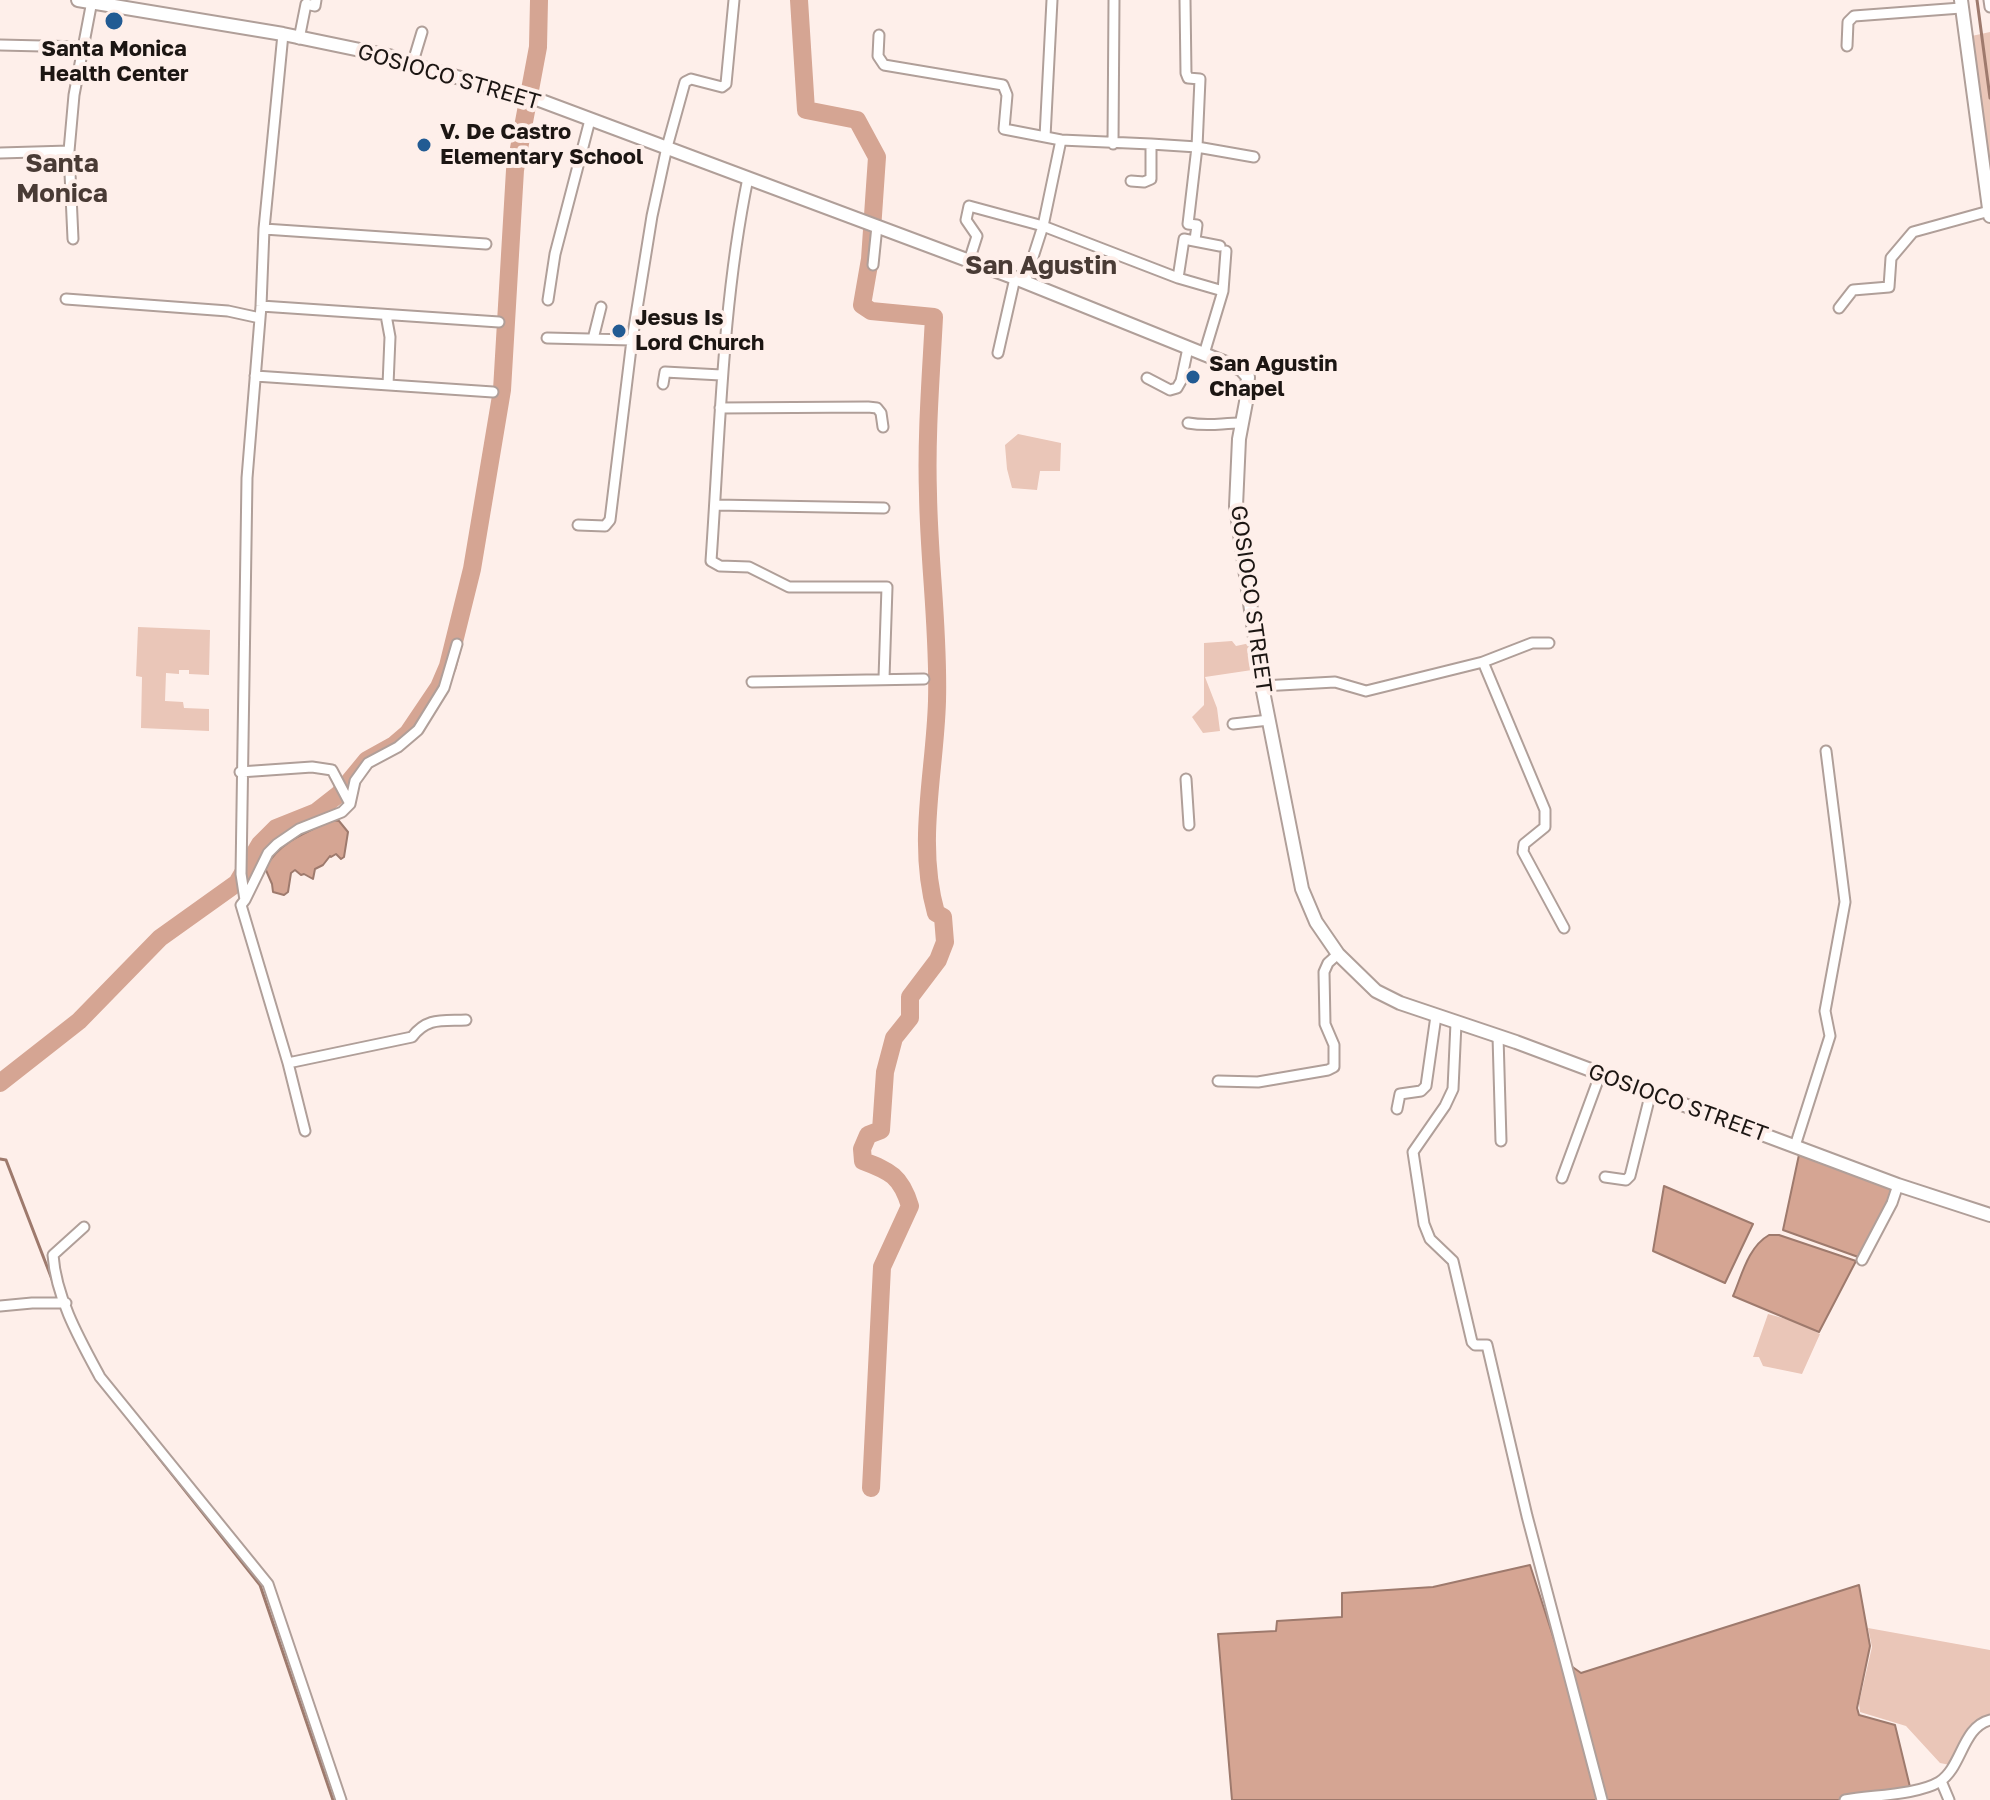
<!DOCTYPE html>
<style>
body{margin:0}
canvas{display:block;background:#feefea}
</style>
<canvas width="1990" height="1800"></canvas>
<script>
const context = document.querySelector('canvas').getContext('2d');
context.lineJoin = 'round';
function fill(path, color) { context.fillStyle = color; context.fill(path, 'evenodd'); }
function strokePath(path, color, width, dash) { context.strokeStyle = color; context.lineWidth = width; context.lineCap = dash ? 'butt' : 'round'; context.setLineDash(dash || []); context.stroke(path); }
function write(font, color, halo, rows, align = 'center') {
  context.font = font + ' "Golos Text",sans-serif'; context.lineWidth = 8; context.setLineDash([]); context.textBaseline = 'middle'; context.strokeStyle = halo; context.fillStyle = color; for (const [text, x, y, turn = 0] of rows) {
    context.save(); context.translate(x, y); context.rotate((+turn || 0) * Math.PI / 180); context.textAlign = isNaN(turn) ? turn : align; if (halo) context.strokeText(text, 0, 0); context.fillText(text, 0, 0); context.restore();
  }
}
const green = new Path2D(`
 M 1990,32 L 1990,176 L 1967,37 Z
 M 1018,434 L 1061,443 L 1060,471 L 1040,471 L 1037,490 L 1012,488 L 1007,469 L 1005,445 Z
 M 138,627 L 210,630 L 209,675 L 189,674 L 189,670 L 179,670 L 179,674 L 166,673 L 165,701 L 183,702 L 184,708 L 209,709 L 209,731 L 141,728 L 142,677 L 136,676 Z
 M 1232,641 L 1236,646 L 1250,643 L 1252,670 L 1205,677 L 1217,708 L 1220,731 L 1203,733 L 1192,717 L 1204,705 L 1204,643 Z
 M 1768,1314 L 1797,1322 L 1820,1334 L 1802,1374 L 1763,1366 L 1759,1357 L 1753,1357 Z
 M 1868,1628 L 1990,1650 L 1990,1719 L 1982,1720 L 1955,1766 L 1940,1763 L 1906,1726 L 1860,1712 L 1859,1703 L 1872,1647 Z`);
const water = new Path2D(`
 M 333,820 L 339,821 L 348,832 L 344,857 L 341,859 L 336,854 L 331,857 L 330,856 L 323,865 L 315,869 L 313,879 L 304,874 L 301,875 L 295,870 L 291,873 L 288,892 L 284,895 L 273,892 L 272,884 L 265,868 C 280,841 307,832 333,820 Z
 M 1800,1150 L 1895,1188 L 1861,1258 L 1783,1230 Z
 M 1664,1186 L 1753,1224 L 1725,1283 L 1653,1251 Z
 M 1769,1235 L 1779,1235 L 1856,1261 L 1819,1332 L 1733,1296 C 1742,1275 1748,1247 1769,1235 Z
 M 1530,1565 L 1560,1658 L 1581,1673 L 1859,1585 L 1870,1646 L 1857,1708 L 1859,1715 L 1895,1725 L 1910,1787 L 1839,1800 L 1232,1800 L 1218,1634 L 1276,1631 L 1277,1621 L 1342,1617 L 1342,1593 L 1433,1587 Z`);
const stream = new Path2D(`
 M 1977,0 L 1990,98
 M 0,1159 L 6,1160 L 53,1282
 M 79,1347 L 93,1372
 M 129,1420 L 260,1585 L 333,1800`);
const river = new Path2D(`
 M 799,0 L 806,110 L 857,120 L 877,157 L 870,259 L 862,305 L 871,311 L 934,317 C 931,376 926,435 928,494 C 929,563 939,632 937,701 C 935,773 916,842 936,913 L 943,917 L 945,942 L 938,960 L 910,997 L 910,1018 L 894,1038 L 885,1072 L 881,1130 L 868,1135 L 862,1149 L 863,1161 C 890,1171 901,1176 910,1206 L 882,1267 L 871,1488
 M 0,1083 L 79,1021 L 160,938 L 237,883 L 260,844 L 276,828 L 316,812 L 339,794 L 367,760 L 394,745 L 408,733 L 439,687 L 448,666 L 472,569 L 502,390 L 515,170 L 538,47 L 539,0`);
const street = new Path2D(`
 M 1989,0 L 1990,7
 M 283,34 L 264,229 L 261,306 L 247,478 L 241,874 L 245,900 L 241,905 L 288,1063 L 305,1131
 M 879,35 L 878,56 L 884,65 L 1003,85 L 1007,95 L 1004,129 L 1061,140 L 1151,144
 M 299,39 L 306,4 L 315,6 L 316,0
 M 0,45 L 85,47
 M 1847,46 L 1848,22 L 1854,16 L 1961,8
 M 412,65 L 422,32
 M 1045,137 L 1052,0
 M 1113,144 L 1114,0
 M 69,151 L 73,239
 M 0,153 L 69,151 L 74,95 L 92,1
 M 748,178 C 722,304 720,433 711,561 L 720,566 L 749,567 L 789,587 L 887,587 L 884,678
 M 1131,181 L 1144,182 L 1151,179 L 1151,144 L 1197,147 L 1200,79 L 1188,78 L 1186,73 L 1185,0
 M 264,229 L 486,244
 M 1195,240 L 1197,225 L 1188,224 L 1197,147 L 1254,157
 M 969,261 L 977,236 L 966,220 L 969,206 L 1043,226 L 1178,278 L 1223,291 L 1204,354
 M 873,265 L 877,226
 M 1178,278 L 1184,239 L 1220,246
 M 1025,282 L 1043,226 L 1061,140
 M 1223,291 L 1226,251
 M 66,299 L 228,311 L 260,318
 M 548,300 L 555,254 L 590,120
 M 261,306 L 499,322
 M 1839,308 L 1853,290 L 1889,287 L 1891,258 L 1913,232 L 1989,211
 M 386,315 L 390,337 L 388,385
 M 547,338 L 632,340
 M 593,339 L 601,307
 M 998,353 L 1015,278
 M 255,376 L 493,392
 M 1147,378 L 1170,390 L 1177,388 L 1181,381 L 1188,348
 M 663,384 L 665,372 L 721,375
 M 720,408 L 868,407 L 877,408 L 881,413 L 883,427
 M 1188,423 C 1210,427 1220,423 1242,423
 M 715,505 L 884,508
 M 578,525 L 605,526 L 610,520 L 632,340 L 652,216 L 667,147 L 685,82 L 691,79 L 722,87 L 726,84 L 734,0
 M 1549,643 L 1532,643 L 1483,662 L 1545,810 L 1545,827 L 1524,844 L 1523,852 L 1564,928
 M 752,682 L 924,679
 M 1262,686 L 1335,682 L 1366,691 L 1483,662
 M 1233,724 L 1269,720
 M 240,772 L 312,767 L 332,770 L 349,802
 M 1186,779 L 1189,825
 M 245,900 L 268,853 L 277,844 L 299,829 L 342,812 L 350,804 L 355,781 L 368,763 L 398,747 L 418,730 L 444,688 L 457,644
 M 1456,1023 L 1453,1089 L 1445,1106 L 1413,1152 L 1424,1224 L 1430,1239 L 1453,1261 L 1472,1342 L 1475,1345 L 1487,1345 L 1527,1516 L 1602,1800
 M 1498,1036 L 1501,1141
 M 288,1063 L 412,1037 C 427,1017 442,1021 466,1020
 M 1218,1081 L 1258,1082 L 1328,1070 L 1334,1067 L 1334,1045 L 1325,1024 L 1324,972 L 1328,963 L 1338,954
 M 1397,1109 L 1400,1094 L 1421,1091 L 1426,1086 L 1436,1016
 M 1795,1146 L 1830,1036 L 1825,1011 L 1845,902 L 1826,751
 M 1605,1177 L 1626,1180 L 1630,1176 L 1651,1092
 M 1562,1178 L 1600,1075
 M 84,1227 L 53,1255 C 56,1298 80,1340 100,1377 L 268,1584 L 341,1800
 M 1862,1260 L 1892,1203 L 1898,1185
 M 0,1306 L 32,1303 L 66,1303
 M 1941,1781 L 1949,1800
 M 1845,1800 C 1872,1795 1917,1795 1939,1782 C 1962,1768 1962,1727 1990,1720`);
const secondary = new Path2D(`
 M 78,0 L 283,34 L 389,56 L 412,65 L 531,97 L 1015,278 L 1241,369 L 1248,377 L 1246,402 L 1239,439 L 1236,506 L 1262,686 L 1302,889 L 1316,922 L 1338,954 L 1376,991 L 1400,1003 L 1516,1042 L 1898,1185 L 1990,1215
 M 1961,0 L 1990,216`);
const markers = [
 [114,21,10,"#225b93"],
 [424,145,8,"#225b93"],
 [619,331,8,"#225b93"],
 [1193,377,8,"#225b93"]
];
const poiNames = [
 ["Santa Monica",114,49,"center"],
 ["Health Center",114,74,"center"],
 ["V. De Castro",440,132],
 ["Elementary School",440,157],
 ["Jesus Is",635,318],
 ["Lord Church",635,343],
 ["San Agustin",1209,364],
 ["Chapel",1209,389]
];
const streetNames = [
 ["GOSIOCO STREET",449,77,16],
 ["GOSIOCO STREET",1251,599,82],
 ["GOSIOCO STREET",1678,1103,20]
];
const quarterNames = [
 ["Santa",62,164],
 ["Monica",62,194],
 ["San Agustin",1041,266]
];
fill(green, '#eac6b8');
fill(water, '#d5a593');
strokePath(water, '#9e7a6d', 2);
strokePath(stream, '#9e7a6d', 3);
strokePath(river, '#d5a593', 18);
strokePath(street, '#b09f99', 13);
strokePath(secondary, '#b09f99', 16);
strokePath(street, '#fff', 9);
strokePath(secondary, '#fff', 12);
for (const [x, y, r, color] of markers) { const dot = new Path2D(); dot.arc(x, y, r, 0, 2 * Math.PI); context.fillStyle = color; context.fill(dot); strokePath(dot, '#feefea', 3); }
write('bold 22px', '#1c1613', '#feefea', poiNames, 'left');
write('22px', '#1c1613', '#feefea', streetNames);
write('bold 26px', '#493b35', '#feefea', quarterNames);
</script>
